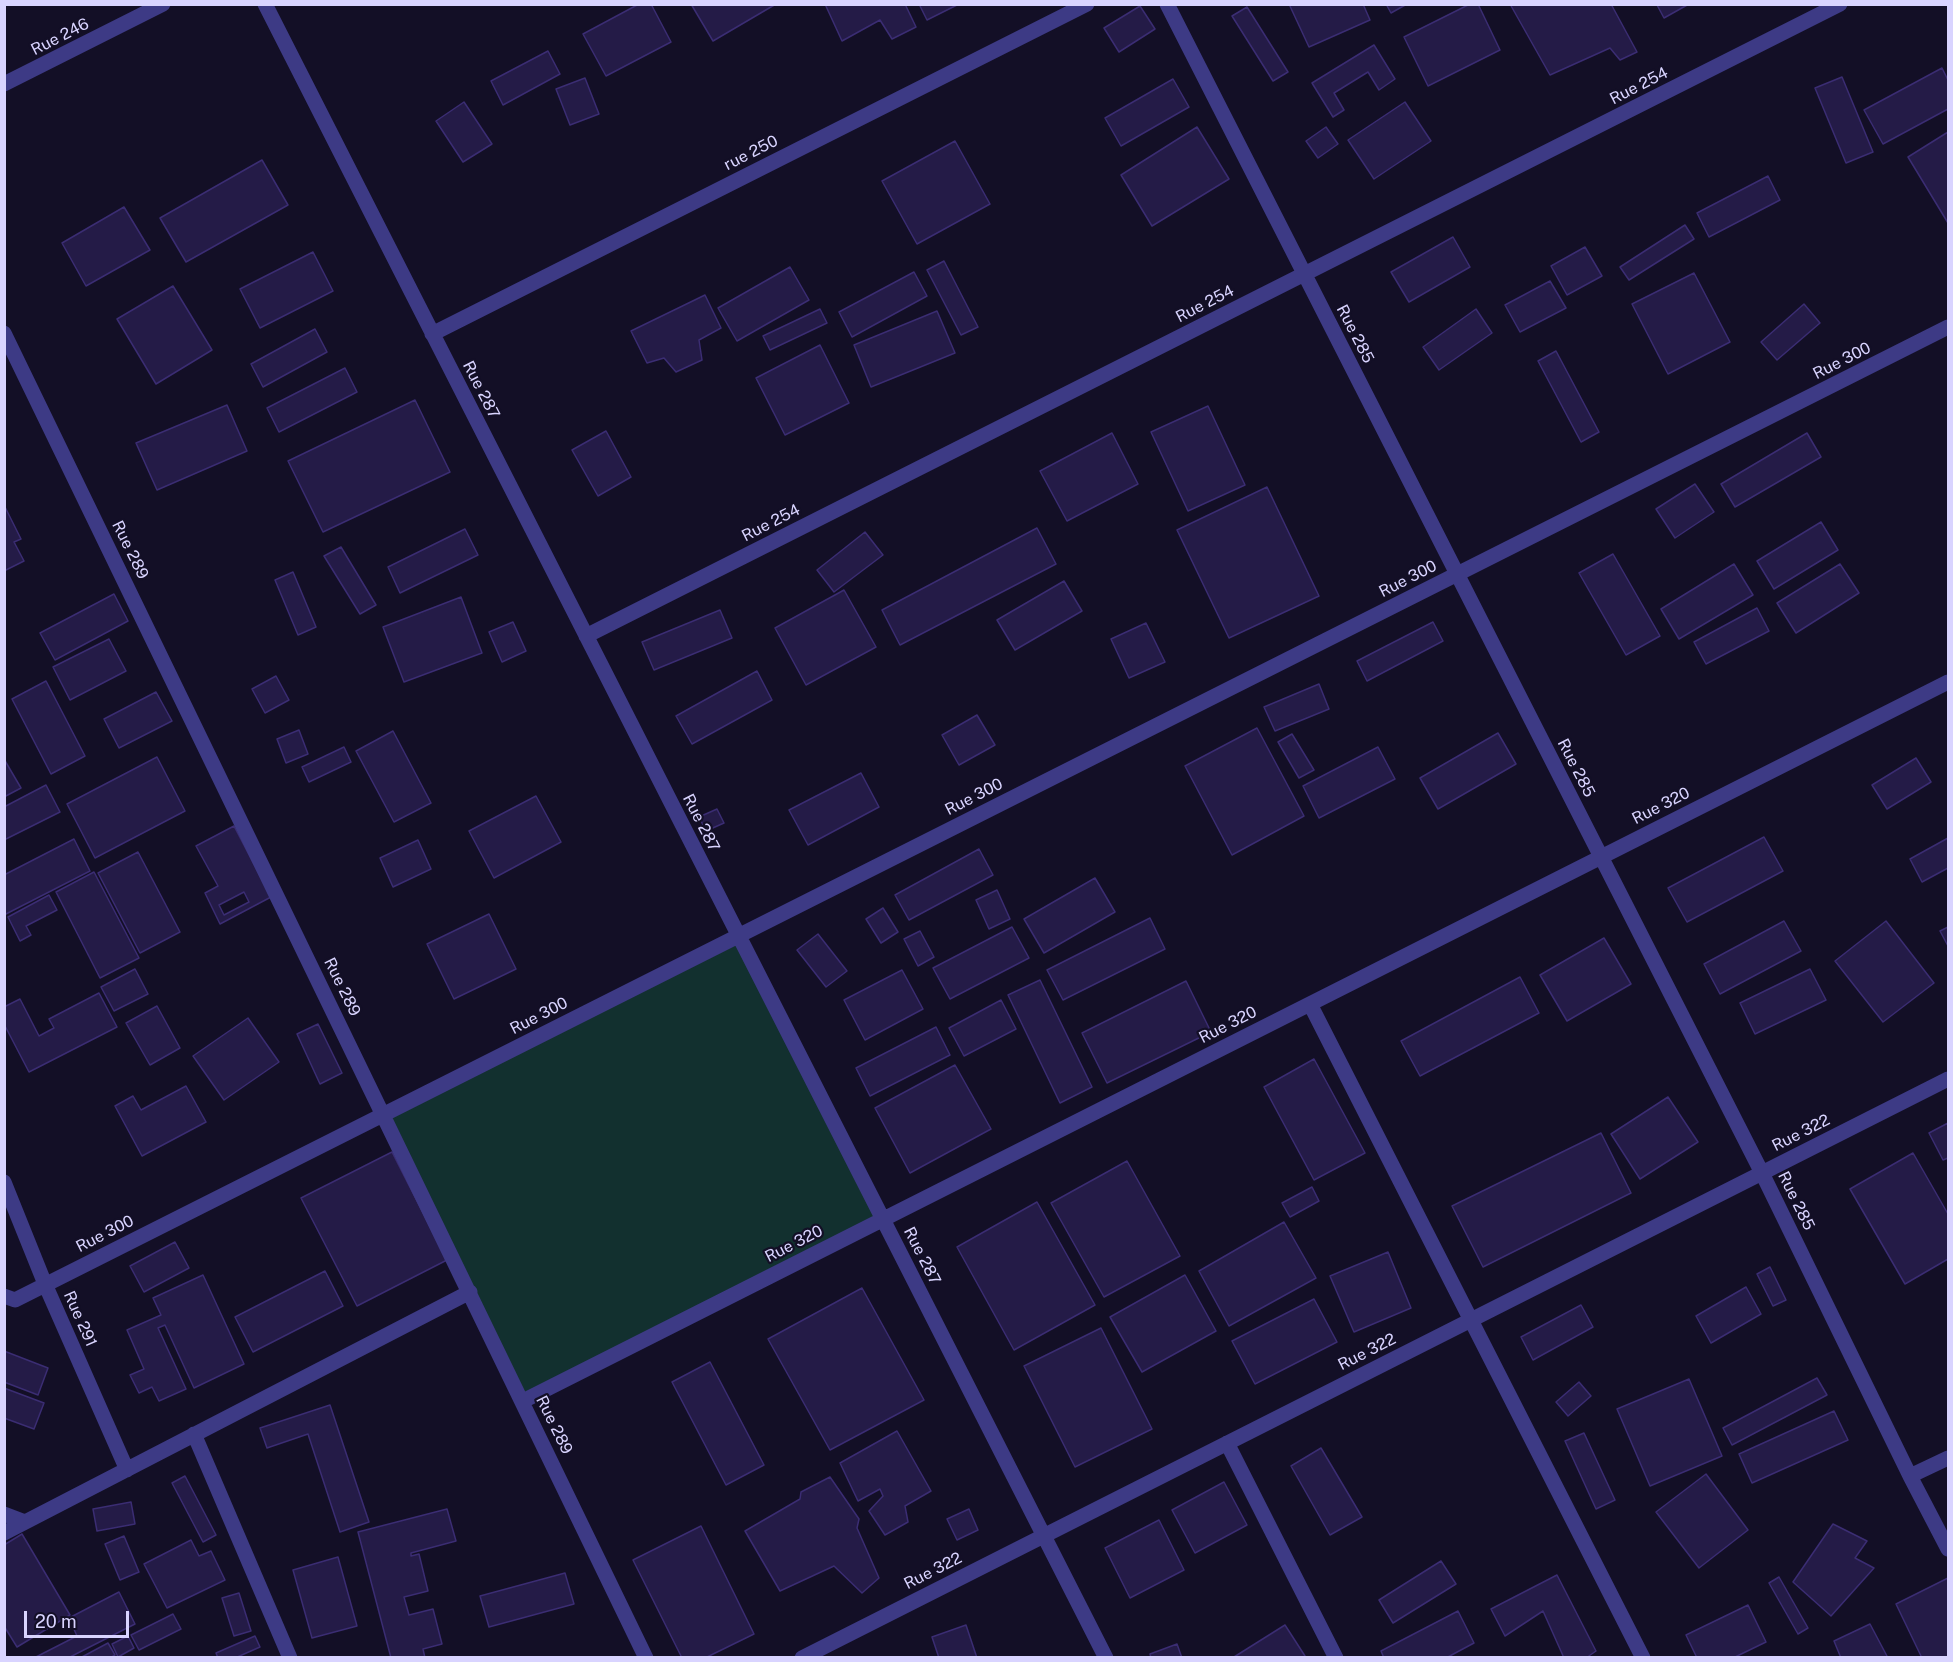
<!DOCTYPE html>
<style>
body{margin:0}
#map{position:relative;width:1953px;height:1662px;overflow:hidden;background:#130f26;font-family:"Public Sans",sans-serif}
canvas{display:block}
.frame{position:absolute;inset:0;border:6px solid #d9d4ff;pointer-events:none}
.scale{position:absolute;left:24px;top:1611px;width:105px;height:27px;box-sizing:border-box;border:3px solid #d9d4ff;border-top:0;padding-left:8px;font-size:18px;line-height:21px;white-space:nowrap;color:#d9d4ff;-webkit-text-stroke:4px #130f26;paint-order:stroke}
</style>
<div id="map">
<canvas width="1953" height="1662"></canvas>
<div class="frame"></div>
<div class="scale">20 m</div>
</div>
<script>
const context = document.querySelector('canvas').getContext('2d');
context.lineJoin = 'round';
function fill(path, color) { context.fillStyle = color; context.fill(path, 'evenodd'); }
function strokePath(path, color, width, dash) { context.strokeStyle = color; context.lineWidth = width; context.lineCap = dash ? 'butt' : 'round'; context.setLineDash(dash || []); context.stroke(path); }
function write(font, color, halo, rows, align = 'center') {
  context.font = font + ' "Public Sans",sans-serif'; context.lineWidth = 4.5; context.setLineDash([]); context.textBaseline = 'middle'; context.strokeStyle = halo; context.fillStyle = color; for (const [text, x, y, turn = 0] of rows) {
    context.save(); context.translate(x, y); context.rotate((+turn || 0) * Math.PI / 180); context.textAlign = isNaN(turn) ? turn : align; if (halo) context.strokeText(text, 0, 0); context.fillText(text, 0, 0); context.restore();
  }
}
const green = new Path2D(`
 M 739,936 L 883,1219 L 523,1401 L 383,1115 Z`);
const building = new Path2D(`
 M 639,4 L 651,4 L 671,42 L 606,76 L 583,34 Z
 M 691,4 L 776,4 L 713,41 Z
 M 825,4 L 905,4 L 916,27 L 892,39 L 880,20 L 842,41 Z
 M 919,4 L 959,4 L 927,20 Z
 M 1289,4 L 1363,4 L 1370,20 L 1309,47 Z
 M 1386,4 L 1407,4 L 1391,13 Z
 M 1470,4 L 1478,4 L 1500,50 L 1428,86 L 1404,37 Z
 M 1510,4 L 1611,4 L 1637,52 L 1620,60 L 1610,48 L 1550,75 Z
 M 1658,4 L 1689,4 L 1664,18 L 1657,5 Z
 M 1140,6 L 1155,29 L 1119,52 L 1104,28 Z
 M 1247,7 L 1288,72 L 1273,81 L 1232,16 Z
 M 1374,45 L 1395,79 L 1379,90 L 1368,72 L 1334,93 L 1344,110 L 1333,117 L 1312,83 Z
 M 548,51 L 560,74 L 503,105 L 491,81 Z
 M 1942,68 L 1948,80 L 1948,109 L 1883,144 L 1864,110 Z
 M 1842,77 L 1873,152 L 1846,163 L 1815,88 Z
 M 585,78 L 599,114 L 570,125 L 556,89 Z
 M 1173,79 L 1189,107 L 1121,146 L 1105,118 Z
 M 464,102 L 492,144 L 463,162 L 436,121 Z
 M 1405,102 L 1431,141 L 1374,179 L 1348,140 Z
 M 1197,127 L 1229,179 L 1152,226 L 1121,175 Z
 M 1326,127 L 1338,144 L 1318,158 L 1306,141 Z
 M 1948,132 L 1948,223 L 1908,157 Z
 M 955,141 L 990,204 L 917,244 L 882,181 Z
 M 262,160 L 288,205 L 186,262 L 160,218 Z
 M 1768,176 L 1780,200 L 1709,237 L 1697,213 Z
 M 124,207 L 150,250 L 86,286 L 62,243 Z
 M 1685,225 L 1694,239 L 1629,280 L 1620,267 Z
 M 1453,237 L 1470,267 L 1409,302 L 1391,272 Z
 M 1585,247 L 1602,276 L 1567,295 L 1551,266 Z
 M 313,252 L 333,291 L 260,328 L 240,289 Z
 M 944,261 L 978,327 L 961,335 L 927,270 Z
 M 790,267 L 809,300 L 737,341 L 718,308 Z
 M 914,272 L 927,296 L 852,337 L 839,312 Z
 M 1694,273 L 1730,342 L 1668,374 L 1632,304 Z
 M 1550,281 L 1566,308 L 1520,332 L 1505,305 Z
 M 173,286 L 212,350 L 156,384 L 117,319 Z
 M 705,295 L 721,328 L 699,340 L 702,360 L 676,372 L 664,358 L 647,363 L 631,331 Z
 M 1804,304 L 1820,323 L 1777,360 L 1761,342 Z
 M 820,309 L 827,323 L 770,350 L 763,336 Z
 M 1476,309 L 1492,333 L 1439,370 L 1423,347 Z
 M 937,311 L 955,353 L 871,387 L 854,345 Z
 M 315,329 L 327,352 L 263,387 L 251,364 Z
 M 820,345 L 849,403 L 785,435 L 756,378 Z
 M 1556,351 L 1599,432 L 1581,442 L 1538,361 Z
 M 345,368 L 357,392 L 279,432 L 267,408 Z
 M 415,400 L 450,472 L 323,532 L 288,461 Z
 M 227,405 L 247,451 L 157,490 L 136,443 Z
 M 1208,406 L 1245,485 L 1188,511 L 1151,432 Z
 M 606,431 L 631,477 L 598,496 L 572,450 Z
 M 1112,433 L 1138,484 L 1067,521 L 1040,471 Z
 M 1807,433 L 1821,457 L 1735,507 L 1721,484 Z
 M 1695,484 L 1714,512 L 1675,538 L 1656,509 Z
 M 1267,487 L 1319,596 L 1229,638 L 1177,530 Z
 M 4,505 L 21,539 L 14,542 L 24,561 L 4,571 Z
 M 1821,522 L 1838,550 L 1774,589 L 1757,561 Z
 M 1037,528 L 1056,564 L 900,645 L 882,610 Z
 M 465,529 L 478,555 L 400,593 L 388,567 Z
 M 865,532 L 883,555 L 834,592 L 817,570 Z
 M 341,547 L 376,605 L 360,614 L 324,556 Z
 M 1613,554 L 1660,636 L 1626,655 L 1579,573 Z
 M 1734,564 L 1753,595 L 1679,639 L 1661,609 Z
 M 1840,564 L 1859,593 L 1796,633 L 1777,603 Z
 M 293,572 L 316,627 L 298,635 L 275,580 Z
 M 1064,581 L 1082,611 L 1015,650 L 997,620 Z
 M 844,590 L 876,647 L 806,685 L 775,628 Z
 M 114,594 L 128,621 L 55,660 L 40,633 Z
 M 461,597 L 482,653 L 404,682 L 383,627 Z
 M 1757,608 L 1769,631 L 1706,664 L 1694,642 Z
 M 720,610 L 732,638 L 654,670 L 642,642 Z
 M 513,622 L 526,651 L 502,662 L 489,632 Z
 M 1433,622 L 1443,641 L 1367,681 L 1357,661 Z
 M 1146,623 L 1165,662 L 1129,678 L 1111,639 Z
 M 109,639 L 126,671 L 70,700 L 53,667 Z
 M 757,671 L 772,700 L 692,744 L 676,716 Z
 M 276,676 L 289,700 L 265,713 L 252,689 Z
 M 46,681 L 85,756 L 51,774 L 12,699 Z
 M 1319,684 L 1329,709 L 1275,731 L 1264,707 Z
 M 156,692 L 172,721 L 119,748 L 104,719 Z
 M 977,715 L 995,745 L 959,765 L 942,735 Z
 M 1257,728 L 1304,816 L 1232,855 L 1185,766 Z
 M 299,730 L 308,754 L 286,763 L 277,739 Z
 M 393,731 L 431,803 L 394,822 L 356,751 Z
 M 1498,733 L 1516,764 L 1438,809 L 1420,778 Z
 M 1292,734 L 1314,770 L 1299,778 L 1278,742 Z
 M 344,747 L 351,762 L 309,782 L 302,767 Z
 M 1378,747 L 1395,779 L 1319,818 L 1303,786 Z
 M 157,757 L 185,811 L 95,858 L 67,804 Z
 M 1916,758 L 1931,782 L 1887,809 L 1872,785 Z
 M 4,759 L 21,788 L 4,797 Z
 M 861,773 L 879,807 L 808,845 L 789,810 Z
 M 46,785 L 60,812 L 4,840 L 4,807 Z
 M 536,796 L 561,842 L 494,878 L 469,831 Z
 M 717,809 L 724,823 L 706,831 L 699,817 Z
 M 234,826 L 271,897 L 220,924 L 205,893 L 218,886 L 196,846 ZM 244,892 L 249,902 L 224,915 L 219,905 Z
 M 1764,837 L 1783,871 L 1687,922 L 1668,888 Z
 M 1948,838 L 1948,868 L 1922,882 L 1910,859 Z
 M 74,839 L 90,871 L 4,915 L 4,875 Z
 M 418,840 L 431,869 L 393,887 L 380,858 Z
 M 979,849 L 993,875 L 909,920 L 895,895 Z
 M 138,852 L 180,932 L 140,953 L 98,873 Z
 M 94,872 L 139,958 L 100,978 L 56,892 Z
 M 1095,878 L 1115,912 L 1044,953 L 1024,919 Z
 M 997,890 L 1010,919 L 989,929 L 976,900 Z
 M 49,895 L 57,910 L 26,926 L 31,935 L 20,941 L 8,917 Z
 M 883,908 L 898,932 L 881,943 L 866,919 Z
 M 489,914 L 516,969 L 454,999 L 427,944 Z
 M 1150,918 L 1165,949 L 1063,1000 L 1047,970 Z
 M 1784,921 L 1801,951 L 1720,994 L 1704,964 Z
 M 1886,921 L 1934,983 L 1883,1022 L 1835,961 Z
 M 1012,927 L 1029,958 L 950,999 L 933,968 Z
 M 1948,927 L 1948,946 L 1940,931 Z
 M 920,931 L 934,957 L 918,966 L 904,939 Z
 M 818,934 L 847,971 L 826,987 L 797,950 Z
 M 1604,938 L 1631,984 L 1567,1021 L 1540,975 Z
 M 135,969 L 148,994 L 114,1011 L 101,987 Z
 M 1810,969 L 1826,1000 L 1755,1034 L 1740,1003 Z
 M 902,970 L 923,1009 L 865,1040 L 844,1000 Z
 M 1520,977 L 1539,1013 L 1420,1076 L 1401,1041 Z
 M 1040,980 L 1092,1087 L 1060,1103 L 1008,995 Z
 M 1186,981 L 1211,1032 L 1107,1083 L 1082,1033 Z
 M 99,993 L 117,1027 L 29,1072 L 4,1024 L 4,1007 L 20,999 L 39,1036 L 54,1028 L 49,1019 Z
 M 1001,1000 L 1016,1029 L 964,1056 L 949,1028 Z
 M 157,1006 L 180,1048 L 150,1065 L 126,1023 Z
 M 248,1018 L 279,1062 L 224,1100 L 193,1056 Z
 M 318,1024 L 342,1073 L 320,1084 L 297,1034 Z
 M 936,1027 L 950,1055 L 870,1096 L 856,1068 Z
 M 1314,1059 L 1365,1153 L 1314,1180 L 1264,1087 Z
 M 955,1065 L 991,1129 L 910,1173 L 875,1108 Z
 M 186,1086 L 206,1122 L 142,1156 L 115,1106 L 133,1096 L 141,1110 Z
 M 1668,1097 L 1698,1142 L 1640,1179 L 1611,1134 Z
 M 1948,1123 L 1948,1158 L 1943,1160 L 1929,1133 Z
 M 1601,1133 L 1631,1193 L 1483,1267 L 1452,1206 Z
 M 392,1152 L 447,1260 L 357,1306 L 301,1198 Z
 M 1913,1153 L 1948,1214 L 1948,1259 L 1905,1284 L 1850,1189 Z
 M 1127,1161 L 1180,1256 L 1104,1297 L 1051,1203 Z
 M 1312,1187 L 1319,1201 L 1290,1217 L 1282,1203 Z
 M 1037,1202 L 1095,1305 L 1014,1350 L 957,1247 Z
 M 1284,1222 L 1316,1278 L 1229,1326 L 1199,1271 Z
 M 175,1242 L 189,1268 L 144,1292 L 130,1266 Z
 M 1388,1252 L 1411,1308 L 1354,1332 L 1330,1276 Z
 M 1770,1267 L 1786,1300 L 1773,1306 L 1757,1274 Z
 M 325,1271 L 343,1306 L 253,1352 L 235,1317 Z
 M 203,1275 L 244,1364 L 194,1388 L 165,1325 L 158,1328 L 186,1389 L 159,1401 L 152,1387 L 139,1393 L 130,1375 L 144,1369 L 127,1330 L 161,1315 L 153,1298 Z
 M 1185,1275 L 1216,1331 L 1142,1372 L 1110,1317 Z
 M 1746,1287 L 1761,1314 L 1711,1343 L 1696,1316 Z
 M 862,1288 L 924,1400 L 830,1450 L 768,1339 Z
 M 1314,1299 L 1337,1342 L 1255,1384 L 1232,1341 Z
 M 1581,1305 L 1593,1327 L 1533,1360 L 1521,1337 Z
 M 1101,1328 L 1152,1429 L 1075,1467 L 1024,1366 Z
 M 4,1351 L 48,1368 L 38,1395 L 4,1382 Z
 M 710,1362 L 764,1465 L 726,1485 L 672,1382 Z
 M 1817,1378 L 1827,1395 L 1732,1445 L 1723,1428 Z
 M 1689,1379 L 1722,1456 L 1650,1486 L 1617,1409 Z
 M 1579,1382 L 1591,1396 L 1568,1416 L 1556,1402 Z
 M 4,1388 L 44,1403 L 34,1429 L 4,1418 Z
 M 330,1405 L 369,1522 L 340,1532 L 308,1434 L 267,1448 L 260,1428 Z
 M 1834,1411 L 1848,1440 L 1752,1483 L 1739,1454 Z
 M 897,1431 L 931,1491 L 905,1506 L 908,1522 L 885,1535 L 869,1511 L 883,1496 L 880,1489 L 858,1501 L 840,1463 Z
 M 1584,1433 L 1615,1500 L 1596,1509 L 1565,1441 Z
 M 1321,1448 L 1362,1517 L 1330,1535 L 1291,1466 Z
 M 1706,1474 L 1748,1530 L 1699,1568 L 1656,1512 Z
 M 185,1476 L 216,1535 L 203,1542 L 172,1483 Z
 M 830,1477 L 859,1519 L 857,1528 L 879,1578 L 862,1593 L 834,1566 L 780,1591 L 745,1531 L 800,1499 L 801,1492 Z
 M 1224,1482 L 1247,1525 L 1195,1553 L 1172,1510 Z
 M 131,1502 L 135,1524 L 97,1531 L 93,1509 Z
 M 447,1509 L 456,1541 L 411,1553 L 411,1556 L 419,1554 L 428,1591 L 404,1597 L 409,1615 L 433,1609 L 442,1644 L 423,1649 L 425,1658 L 391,1658 L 358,1532 Z
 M 969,1509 L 978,1530 L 957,1540 L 947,1519 Z
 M 1159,1520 L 1184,1570 L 1130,1598 L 1105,1548 Z
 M 1833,1524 L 1867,1541 L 1855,1558 L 1874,1568 L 1831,1616 L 1793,1582 Z
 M 701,1526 L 754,1634 L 705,1658 L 682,1658 L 633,1560 Z
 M 22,1534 L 70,1615 L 17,1647 L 4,1626 L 4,1545 Z
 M 124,1536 L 139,1572 L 120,1580 L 105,1544 Z
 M 191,1540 L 199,1556 L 211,1551 L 225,1580 L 167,1608 L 144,1564 Z
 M 338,1557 L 357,1626 L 312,1638 L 293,1570 Z
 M 1441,1561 L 1456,1584 L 1393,1623 L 1379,1600 Z
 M 565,1573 L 574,1604 L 489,1627 L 480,1596 Z
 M 1557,1575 L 1596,1651 L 1586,1658 L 1564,1658 L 1543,1611 L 1505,1636 L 1491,1609 Z
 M 1779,1577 L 1808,1628 L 1798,1634 L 1769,1583 Z
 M 1948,1578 L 1948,1658 L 1919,1658 L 1921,1656 L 1896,1604 Z
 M 119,1592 L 135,1624 L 68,1658 L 34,1658 L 77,1636 L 69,1618 Z
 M 239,1593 L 251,1631 L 234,1636 L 222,1598 Z
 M 1748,1605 L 1766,1642 L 1733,1658 L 1697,1658 L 1686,1635 Z
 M 1458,1611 L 1474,1643 L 1446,1658 L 1384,1658 L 1381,1651 Z
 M 173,1614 L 181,1629 L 139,1650 L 131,1635 Z
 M 1870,1624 L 1888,1658 L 1841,1658 L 1834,1641 Z
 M 966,1625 L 977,1658 L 939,1658 L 932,1637 Z
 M 1285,1625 L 1305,1656 L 1302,1658 L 1234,1657 Z
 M 128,1636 L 134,1648 L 118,1657 L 112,1644 Z
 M 255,1636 L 260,1647 L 235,1658 L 218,1658 L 216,1653 Z
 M 108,1643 L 115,1655 L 110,1658 L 80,1658 Z
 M 1177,1644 L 1182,1658 L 1151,1658 L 1150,1654 Z`);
const minor = new Path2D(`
 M 265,4 L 1106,1658
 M 1167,4 L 1762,1173 L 1910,1476 L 1948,1549
 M 4,84 L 163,4
 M 4,333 L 646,1658
 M 432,334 L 1087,4
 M 586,636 L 1840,4
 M 1310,1004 L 1643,1658
 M 4,1182 L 45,1284 L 127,1470
 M 4,1296 L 15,1300 L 1948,327
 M 523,1401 L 1948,682
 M 194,1434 L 290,1658
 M 1227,1443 L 1336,1658
 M 1910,1476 L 1948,1458
 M 4,1514 L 25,1522
 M 4,1533 L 470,1292
 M 802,1658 L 1948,1079`);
const streetNames = [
 ["Rue 246",60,37,-27],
 ["Rue 254",1639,86,-27],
 ["rue 250",751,153,-27],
 ["Rue 254",1205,304,-27],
 ["Rue 285",1355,334,63],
 ["Rue 300",1842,361,-27],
 ["Rue 287",481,390,63],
 ["Rue 254",771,523,-27],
 ["Rue 289",130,550,64],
 ["Rue 300",1408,579,-27],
 ["Rue 285",1576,768,63],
 ["Rue 300",974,797,-27],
 ["Rue 320",1661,806,-27],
 ["Rue 287",701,823,63],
 ["Rue 289",342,987,64],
 ["Rue 300",539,1016,-27],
 ["Rue 320",1228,1025,-27],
 ["Rue 322",1801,1133,-27],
 ["Rue 285",1796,1201,64],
 ["Rue 300",105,1234,-27],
 ["Rue 320",794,1244,-27],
 ["Rue 287",922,1256,63],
 ["Rue 291",80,1319,66],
 ["Rue 322",1367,1352,-27],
 ["Rue 289",554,1425,64],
 ["Rue 322",933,1571,-27]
];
fill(green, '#12302f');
fill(building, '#241b47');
strokePath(building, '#3b2d73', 1.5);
strokePath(minor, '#3d3a85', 15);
write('16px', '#d9d4ff', '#130f26', streetNames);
</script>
